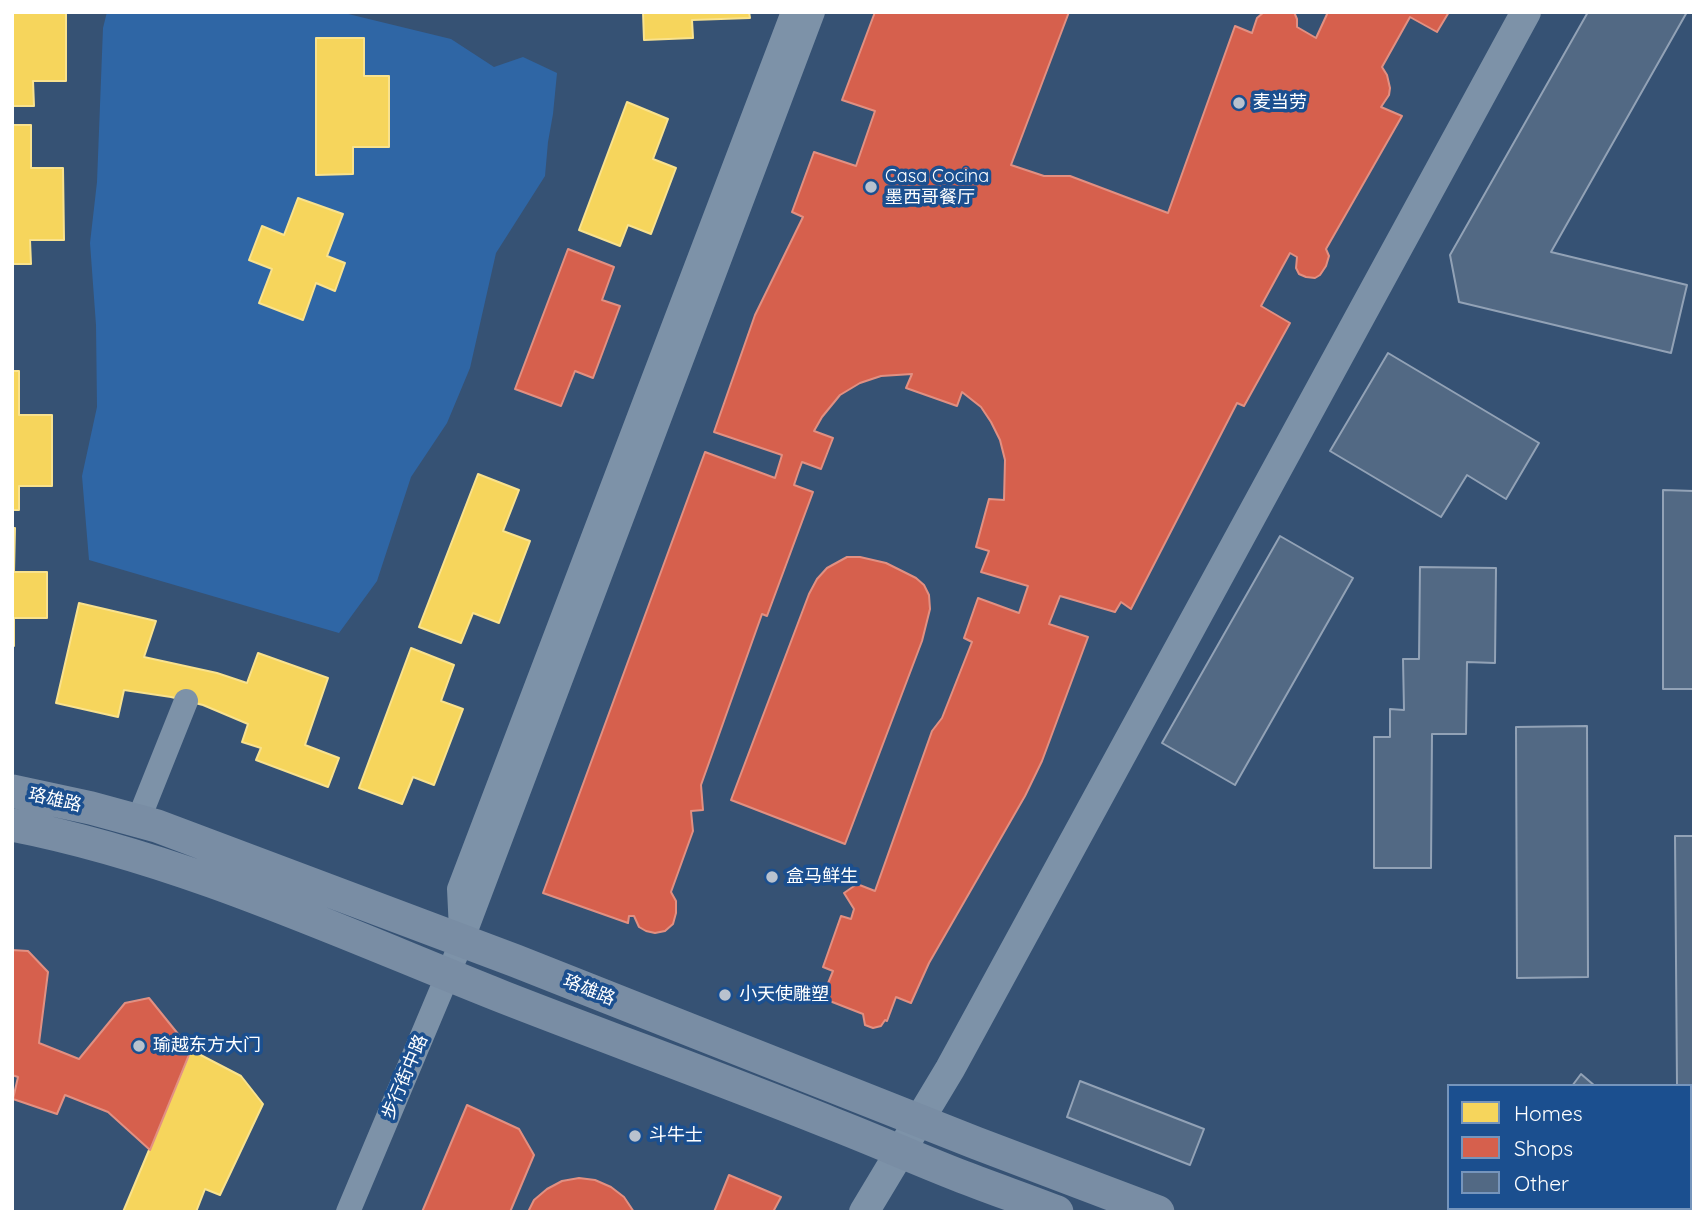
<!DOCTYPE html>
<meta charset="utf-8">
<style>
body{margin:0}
#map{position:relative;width:1706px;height:1224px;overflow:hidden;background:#365274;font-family:Quicksand,sans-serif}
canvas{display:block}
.frame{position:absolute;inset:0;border:14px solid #fff;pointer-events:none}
.legend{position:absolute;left:1447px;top:1084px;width:245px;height:126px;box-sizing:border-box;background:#1b4f8f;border:2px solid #7695bc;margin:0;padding:9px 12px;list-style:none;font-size:21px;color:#fff}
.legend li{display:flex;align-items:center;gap:14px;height:35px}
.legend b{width:35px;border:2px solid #7695bc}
</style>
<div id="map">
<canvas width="1706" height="1224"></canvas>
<div class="frame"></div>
<ul class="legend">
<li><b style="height:19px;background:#f6d55c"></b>Homes</li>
<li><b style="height:19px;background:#d6604d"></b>Shops</li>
<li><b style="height:19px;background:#526984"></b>Other</li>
</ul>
</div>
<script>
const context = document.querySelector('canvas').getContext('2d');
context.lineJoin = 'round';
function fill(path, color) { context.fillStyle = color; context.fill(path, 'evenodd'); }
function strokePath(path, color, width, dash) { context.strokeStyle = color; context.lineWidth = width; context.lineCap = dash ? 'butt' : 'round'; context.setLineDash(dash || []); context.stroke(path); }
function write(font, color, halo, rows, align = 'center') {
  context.font = font + ' Quicksand,"Noto Sans SC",sans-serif'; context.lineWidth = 7; context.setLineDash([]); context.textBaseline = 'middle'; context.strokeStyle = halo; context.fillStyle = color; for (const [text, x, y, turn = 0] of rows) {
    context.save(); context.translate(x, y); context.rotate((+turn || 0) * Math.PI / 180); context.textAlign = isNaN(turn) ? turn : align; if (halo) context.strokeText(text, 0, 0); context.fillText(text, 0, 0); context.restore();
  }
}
const green = new Path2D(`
 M 107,12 L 340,12 L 451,39 L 494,67 L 523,57 L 557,73 L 553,114 L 548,142 L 545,176 L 496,253 L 470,368 L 447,423 L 411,477 L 377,581 L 339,633 L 89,560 L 82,476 L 97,407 L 96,325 L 90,243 L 97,182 L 103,28 Z`);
const homes = new Path2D(`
 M 12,12 L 66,12 L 66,81 L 33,81 L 34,106 L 12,106 Z
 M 643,12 L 749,12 L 750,18 L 692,20 L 693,38 L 644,40 Z
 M 316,38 L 364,38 L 364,76 L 389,76 L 389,147 L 353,147 L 353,174 L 316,175 Z
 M 627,102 L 668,119 L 653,159 L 676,168 L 651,234 L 628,225 L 620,246 L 579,230 Z
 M 12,125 L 31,125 L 31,168 L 63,168 L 64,240 L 30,240 L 31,264 L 12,264 Z
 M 298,198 L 343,214 L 327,256 L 345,263 L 335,291 L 316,283 L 303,320 L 259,303 L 272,269 L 249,260 L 262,226 L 284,235 Z
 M 12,371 L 19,371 L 19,415 L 52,415 L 52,486 L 19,486 L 19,510 L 12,510 Z
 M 478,474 L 519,490 L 503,531 L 530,541 L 499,623 L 473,613 L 461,643 L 419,627 Z
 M 12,528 L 15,528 L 14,572 L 47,572 L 47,618 L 14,618 L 14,646 L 12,646 Z
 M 79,603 L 156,621 L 144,657 L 217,673 L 247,683 L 258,653 L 328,678 L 305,745 L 339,758 L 328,787 L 256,760 L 261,748 L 242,742 L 248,724 L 203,705 L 171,697 L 124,690 L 118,717 L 56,703 Z
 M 411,648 L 454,665 L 441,701 L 463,709 L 434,785 L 413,777 L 402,804 L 359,788 Z
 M 191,1050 L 241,1076 L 263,1104 L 220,1195 L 205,1189 L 196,1212 L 123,1212 Z`);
const shops = new Path2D(`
 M 875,12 L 1069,12 L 1011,165 L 1044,176 L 1070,176 L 1168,213 L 1235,26 L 1252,33 L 1257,18 L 1264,12 L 1294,12 L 1297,19 L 1297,27 L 1316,38 L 1328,12 L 1449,12 L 1437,32 L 1410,17 L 1382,67 L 1387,75 L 1390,88 L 1389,95 L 1381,107 L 1402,116 L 1326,249 L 1329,256 L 1326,266 L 1320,275 L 1315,278 L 1306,277 L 1299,274 L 1296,268 L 1297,257 L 1290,253 L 1261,306 L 1290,323 L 1244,406 L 1237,403 L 1131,609 L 1121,602 L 1115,612 L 1060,596 L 1049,624 L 1088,637 L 1042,761 L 1025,796 L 929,963 L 911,1003 L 896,997 L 887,1021 L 885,1020 L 881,1026 L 873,1028 L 865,1025 L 863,1014 L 822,998 L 833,971 L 823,967 L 841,916 L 851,919 L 854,909 L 844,893 L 857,884 L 875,891 L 932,731 L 942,718 L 972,642 L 964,638 L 978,598 L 1019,613 L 1028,586 L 981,572 L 989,551 L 976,547 L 989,499 L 1004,500 L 1005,460 L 1000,440 L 991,422 L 981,407 L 962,392 L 957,406 L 906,388 L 912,374 L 881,376 L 860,383 L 840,395 L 822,417 L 814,431 L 833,438 L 821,469 L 802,462 L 798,473 L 794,485 L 813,492 L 767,616 L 762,614 L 701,785 L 703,810 L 691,811 L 693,831 L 671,892 L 676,901 L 676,913 L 673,924 L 665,931 L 655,933 L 646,931 L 639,927 L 634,916 L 629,916 L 628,923 L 543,893 L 705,452 L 775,478 L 782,455 L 714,432 L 755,315 L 803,217 L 792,212 L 814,152 L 856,166 L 875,111 L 842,100 Z
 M 568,249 L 614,267 L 602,300 L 620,306 L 593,378 L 575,371 L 561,406 L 515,389 Z
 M 847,557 L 860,557 L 886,563 L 916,578 L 924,585 L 929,595 L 930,609 L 922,641 L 845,844 L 731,800 L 809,594 L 817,579 L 827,568 Z
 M 12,950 L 28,951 L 48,972 L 39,1043 L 79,1059 L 125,1003 L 149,998 L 191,1050 L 150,1150 L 108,1112 L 65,1095 L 57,1114 L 13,1099 L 18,1077 L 12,1075 Z
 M 467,1105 L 519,1129 L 534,1155 L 510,1212 L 422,1212 Z
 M 729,1175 L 781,1197 L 773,1212 L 714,1212 Z
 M 579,1178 L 595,1180 L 611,1187 L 624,1197 L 634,1212 L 528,1212 L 534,1200 L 547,1189 L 562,1181 Z`);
const building = new Path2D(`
 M 1588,12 L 1687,12 L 1551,252 L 1687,285 L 1671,353 L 1459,302 L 1450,255 Z
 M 1388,353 L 1539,443 L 1506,499 L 1467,475 L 1441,517 L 1330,451 Z
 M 1663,490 L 1694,491 L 1694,689 L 1663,689 Z
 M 1280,536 L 1353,578 L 1235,785 L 1162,743 Z
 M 1420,567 L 1496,568 L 1495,663 L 1467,662 L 1466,734 L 1432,734 L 1431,868 L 1374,868 L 1374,737 L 1390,737 L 1390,709 L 1404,710 L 1403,659 L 1419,659 Z
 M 1587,726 L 1588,977 L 1517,978 L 1516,727 Z
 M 1675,836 L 1694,836 L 1694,1091 L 1690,1091 L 1690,1086 L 1677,1086 Z
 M 1581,1074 L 1595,1086 L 1572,1086 Z
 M 1080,1081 L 1204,1129 L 1190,1165 L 1067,1117 Z
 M 1690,1165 L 1694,1168 L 1694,1212 L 1577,1212 L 1573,1208 L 1690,1208 Z`);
const minor = new Path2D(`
 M 138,821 L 186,701
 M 461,930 L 459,889 L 793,12
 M 348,1212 L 462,941 L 813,12`);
const tertiary = new Path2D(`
 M 864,1212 L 950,1069 L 1526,12`);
const secondary = new Path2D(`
 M 12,791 L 91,808 L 157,826 L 516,961 L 976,1143 L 1158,1212
 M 12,825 C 182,858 344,934 503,997 C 613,1040 724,1080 833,1124 C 877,1141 919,1160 963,1177 C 994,1189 1026,1200 1057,1212`);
const markers = [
 [1239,103,7,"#b9c2ce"],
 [871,187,7,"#b9c2ce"],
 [772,877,7,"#b9c2ce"],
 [725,995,7,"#b9c2ce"],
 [139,1046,7,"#b9c2ce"],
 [635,1136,7,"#b9c2ce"]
];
const poiNames = [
 ["麦当劳",1253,103],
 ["Casa Cocina",885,177],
 ["墨西哥餐厅",885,198],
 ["盒马鲜生",786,877],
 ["小天使雕塑",739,995],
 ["瑜越东方大门",153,1046],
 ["斗牛士",649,1136]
];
const streetNames = [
 ["珞雄路",55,800,13],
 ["珞雄路",589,990,22],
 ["步行街中路",405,1077,-67]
];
fill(green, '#2f66a5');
fill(homes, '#f6d55c');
strokePath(homes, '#f9e28d', 2);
fill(shops, '#d6604d');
strokePath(shops, '#e29082', 2);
fill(building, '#526984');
strokePath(building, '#92a2b6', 2);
strokePath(minor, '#7d92a8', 24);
strokePath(tertiary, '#7d92a8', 30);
strokePath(secondary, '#798da4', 33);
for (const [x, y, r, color] of markers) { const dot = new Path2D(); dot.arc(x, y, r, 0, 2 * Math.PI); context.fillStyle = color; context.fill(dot); strokePath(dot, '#1b4f8f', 2.5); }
write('18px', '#fff', '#1b4f8f', poiNames, 'left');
write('18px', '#fff', '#1b4f8f', streetNames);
</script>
